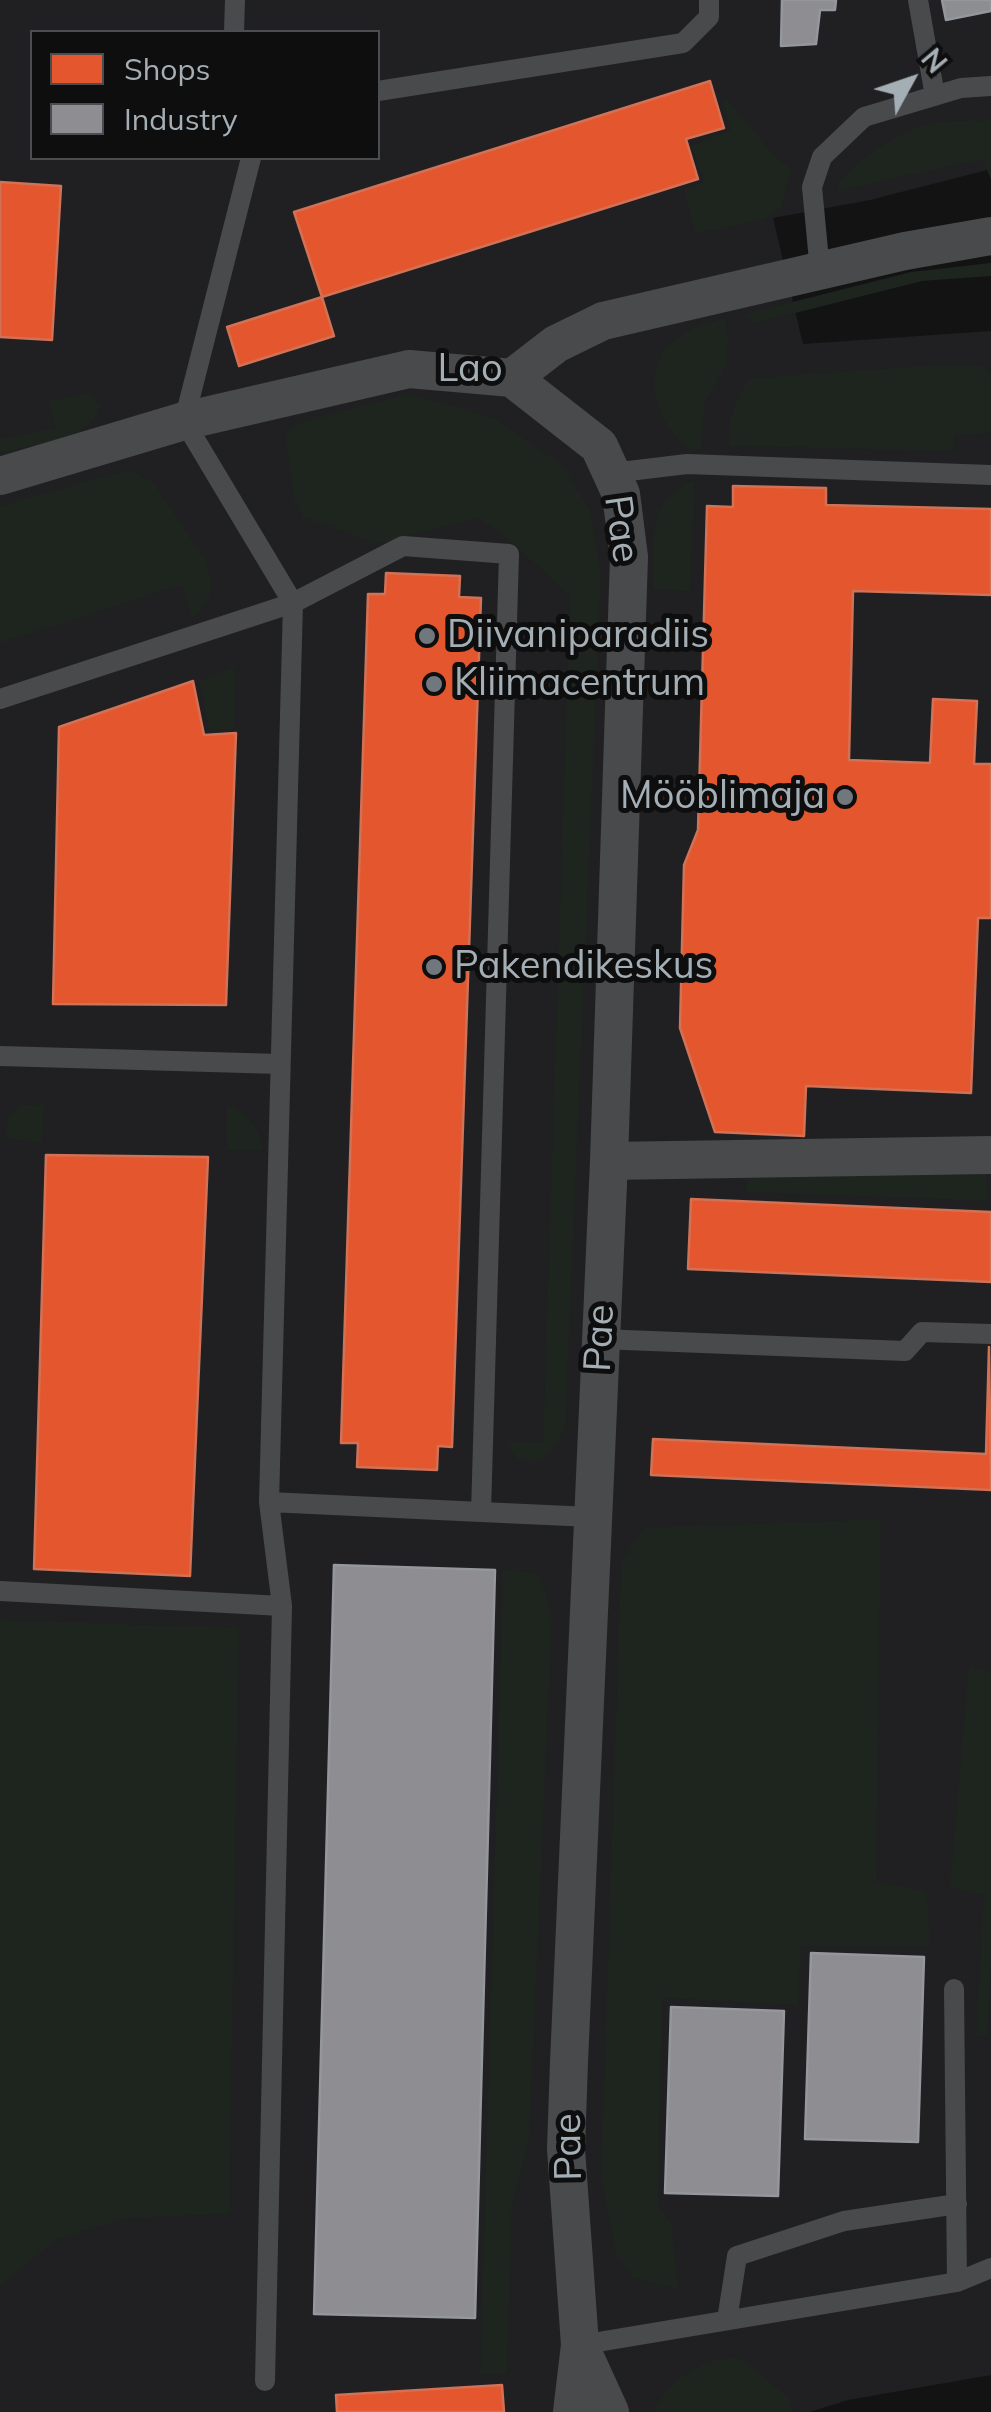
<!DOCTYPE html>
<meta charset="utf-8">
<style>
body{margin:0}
#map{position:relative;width:991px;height:2412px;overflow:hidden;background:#131314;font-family:Mulish,sans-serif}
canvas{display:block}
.legend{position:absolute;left:30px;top:30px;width:350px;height:130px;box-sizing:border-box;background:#0e0e0f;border:2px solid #4a4e51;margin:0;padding:12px 18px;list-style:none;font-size:30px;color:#a4aeb5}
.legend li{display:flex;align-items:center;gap:20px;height:50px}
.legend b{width:50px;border:2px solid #4a4e51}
.north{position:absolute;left:861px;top:30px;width:100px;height:100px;-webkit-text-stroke:8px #0e0e0f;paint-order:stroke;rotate:50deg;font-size:28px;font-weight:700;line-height:40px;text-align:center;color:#a4aeb5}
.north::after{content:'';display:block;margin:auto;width:35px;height:45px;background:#a4aeb5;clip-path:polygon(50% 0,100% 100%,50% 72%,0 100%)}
</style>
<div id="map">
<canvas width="991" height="2412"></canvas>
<ul class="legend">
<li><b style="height:28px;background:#e4572e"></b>Shops</li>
<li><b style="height:28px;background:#8d8d92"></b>Industry</li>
</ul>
<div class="north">N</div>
</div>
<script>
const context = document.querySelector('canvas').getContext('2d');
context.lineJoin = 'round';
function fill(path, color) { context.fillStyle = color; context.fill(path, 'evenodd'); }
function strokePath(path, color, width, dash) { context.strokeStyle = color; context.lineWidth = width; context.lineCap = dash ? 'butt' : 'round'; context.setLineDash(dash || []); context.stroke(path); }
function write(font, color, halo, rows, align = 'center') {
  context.font = font + ' Mulish,sans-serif'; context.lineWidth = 10; context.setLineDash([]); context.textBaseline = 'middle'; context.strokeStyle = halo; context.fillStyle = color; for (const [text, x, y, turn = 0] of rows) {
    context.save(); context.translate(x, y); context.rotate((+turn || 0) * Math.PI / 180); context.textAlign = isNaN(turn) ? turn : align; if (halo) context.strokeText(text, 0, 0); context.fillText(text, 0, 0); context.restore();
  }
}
const built = new Path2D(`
 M 0,0 L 991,0 L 991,169 L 870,200 L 773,218 L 803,344 L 991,331 L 991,2375 L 848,2400 L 810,2412 L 0,2412 ZM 32,32 L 378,32 L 378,158 L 32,158 Z`);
const green = new Path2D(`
 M 727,99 L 775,157 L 791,169 L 781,208 L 764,219 L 696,234 L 684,190 L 705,182 L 691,146 L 730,130 L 722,100 Z
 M 991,120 L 991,180 L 983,159 L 837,191 C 842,164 910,126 936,122 C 954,120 973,121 991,120 Z
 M 991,263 L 991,276 L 922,281 L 752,324 L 745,314 L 911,272 Z
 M 724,318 L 728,338 L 727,364 L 705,401 L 701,449 L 689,450 C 653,418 635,360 687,332 C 698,326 712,322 724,318 Z
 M 940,365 L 981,366 L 991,374 L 991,433 L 955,435 L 952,451 L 729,446 C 729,417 733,400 751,378 Z
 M 89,393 L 100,405 C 95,440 30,445 0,453 L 0,439 L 56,428 L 49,401 Z
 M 404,395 L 423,397 L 495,419 L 562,465 L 590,511 L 601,576 L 565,1429 L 546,1458 L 530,1462 L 517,1459 L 507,1443 L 543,1441 L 570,596 L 501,532 L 476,518 L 379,544 L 303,517 L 294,498 L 285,436 L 293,425 Z
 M 132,471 L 153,482 L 206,561 L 212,583 L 210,598 L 193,619 L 182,585 L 0,643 L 0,506 L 112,474 Z
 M 695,480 L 690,592 L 653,589 C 653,544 645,500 695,480 Z
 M 235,666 L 234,729 L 209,729 L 199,681 Z
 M 44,1104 L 42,1142 L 6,1139 L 8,1119 L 20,1105 Z
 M 227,1104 C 248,1115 261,1127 263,1151 L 227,1150 Z
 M 747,1172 L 986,1175 L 988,1201 L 746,1192 Z
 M 881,1519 L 876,1881 L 927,1892 L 930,1946 L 801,1946 L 798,2005 L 662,1998 L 658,2206 L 672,2224 L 678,2290 L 633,2278 L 616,2254 L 601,2176 L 621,1564 L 644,1528 Z
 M 503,1569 L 536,1573 L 546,1592 L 552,1619 L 529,2142 L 512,2206 L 507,2373 L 480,2373 Z
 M 0,1620 L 239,1628 L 229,2214 L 126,2218 L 56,2240 L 0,2286 Z
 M 969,1666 L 991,1673 L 991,1964 L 987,2036 L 976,2036 L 984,1895 L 950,1887 Z
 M 727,2358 L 742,2359 L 790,2399 L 793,2412 L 654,2412 C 666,2383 697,2362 727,2358 Z`);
const shops = new Path2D(`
 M 710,81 L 724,128 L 686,139 L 698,179 L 322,297 L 294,212 Z
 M 0,182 L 61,186 L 52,340 L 0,337 Z
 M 322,297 L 334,336 L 239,366 L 227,327 Z
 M 733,486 L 826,488 L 826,505 L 991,509 L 991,595 L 853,591 L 849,760 L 930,763 L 933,699 L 977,701 L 974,764 L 991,764 L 991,918 L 978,918 L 971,1093 L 806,1086 L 804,1136 L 715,1132 L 680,1028 L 684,865 L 698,830 L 707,506 L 733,507 Z
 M 386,573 L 460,576 L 459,597 L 481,598 L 452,1447 L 438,1446 L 437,1470 L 357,1467 L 358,1443 L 341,1443 L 368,594 L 385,594 Z
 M 193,681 L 204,735 L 236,733 L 226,1005 L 53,1004 L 59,727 Z
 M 46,1155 L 208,1157 L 190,1576 L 34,1569 Z
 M 691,1199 L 991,1212 L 991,1282 L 688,1269 Z
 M 989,1347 L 991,1490 L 651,1475 L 653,1439 L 986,1454 Z
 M 502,2385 L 504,2412 L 337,2412 L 336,2395 Z`);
const industry = new Path2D(`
 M 782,0 L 836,0 L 835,10 L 820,10 L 816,44 L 781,46 Z
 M 942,0 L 991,0 L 991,11 L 946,20 Z
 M 334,1565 L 495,1570 L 475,2318 L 314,2314 Z
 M 811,1953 L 924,1957 L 918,2142 L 805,2139 Z
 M 671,2007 L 784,2011 L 778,2196 L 665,2193 Z`);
const service = new Path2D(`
 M 918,0 L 935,96
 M 234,32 L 235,0
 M 378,91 L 683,43 L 709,17 L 709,0
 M 251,158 L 184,421 L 293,603 L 269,1502 L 481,1512
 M 820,271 L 812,187 L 822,157 L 864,117 L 961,88 L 991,86
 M 612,473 L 687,464 L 991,475
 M 0,699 L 293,603 L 403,546 L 509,554 L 481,1512 L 591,1517
 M 0,1056 L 280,1064
 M 600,1339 L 905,1351 L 922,1332 L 991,1334
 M 0,1591 L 282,1606 L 269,1502
 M 954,1989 L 957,2282
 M 727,2320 L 737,2256 L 844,2221 L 957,2204
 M 580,2345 L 957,2282 L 991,2268
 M 265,2381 L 282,1606`);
const minor = new Path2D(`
 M 512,378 L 599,446 L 621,494 L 629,557 L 609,1161 L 569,2062 L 566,2149 L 580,2345 L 572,2412
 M 0,476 L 184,421 L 409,369 L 512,378 L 556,344 L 603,321 L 905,251 L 991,236
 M 609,1161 L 991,1155
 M 580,2346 L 610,2412`);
const markers = [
 [427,636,10,"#71787d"],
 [434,684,10,"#71787d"],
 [845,797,10,"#71787d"],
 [434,967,10,"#71787d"]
];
const streetNames = [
 ["Lao",470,370],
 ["Pae",621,529,82],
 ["Pae",600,1338,-87],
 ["Pae",569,2147,-91]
];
const poiNames = [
 ["Diivaniparadiis",447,636],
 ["Kliimacentrum",454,684],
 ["Mööblimaja",825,797,"right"],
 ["Pakendikeskus",454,967]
];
fill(built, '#202022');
fill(green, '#1e241e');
fill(shops, '#e4572e');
strokePath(shops, '#d17156', 2.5);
fill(industry, '#8d8d92');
strokePath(industry, '#94979c', 2.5);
strokePath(service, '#484a4c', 20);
strokePath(minor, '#484a4c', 38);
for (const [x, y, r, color] of markers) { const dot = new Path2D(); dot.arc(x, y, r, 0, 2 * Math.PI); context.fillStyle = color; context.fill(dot); strokePath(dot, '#0e0e0f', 4); }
write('38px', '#a4aeb5', '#0e0e0f', streetNames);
write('38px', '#a4aeb5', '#0e0e0f', poiNames, 'left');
</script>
